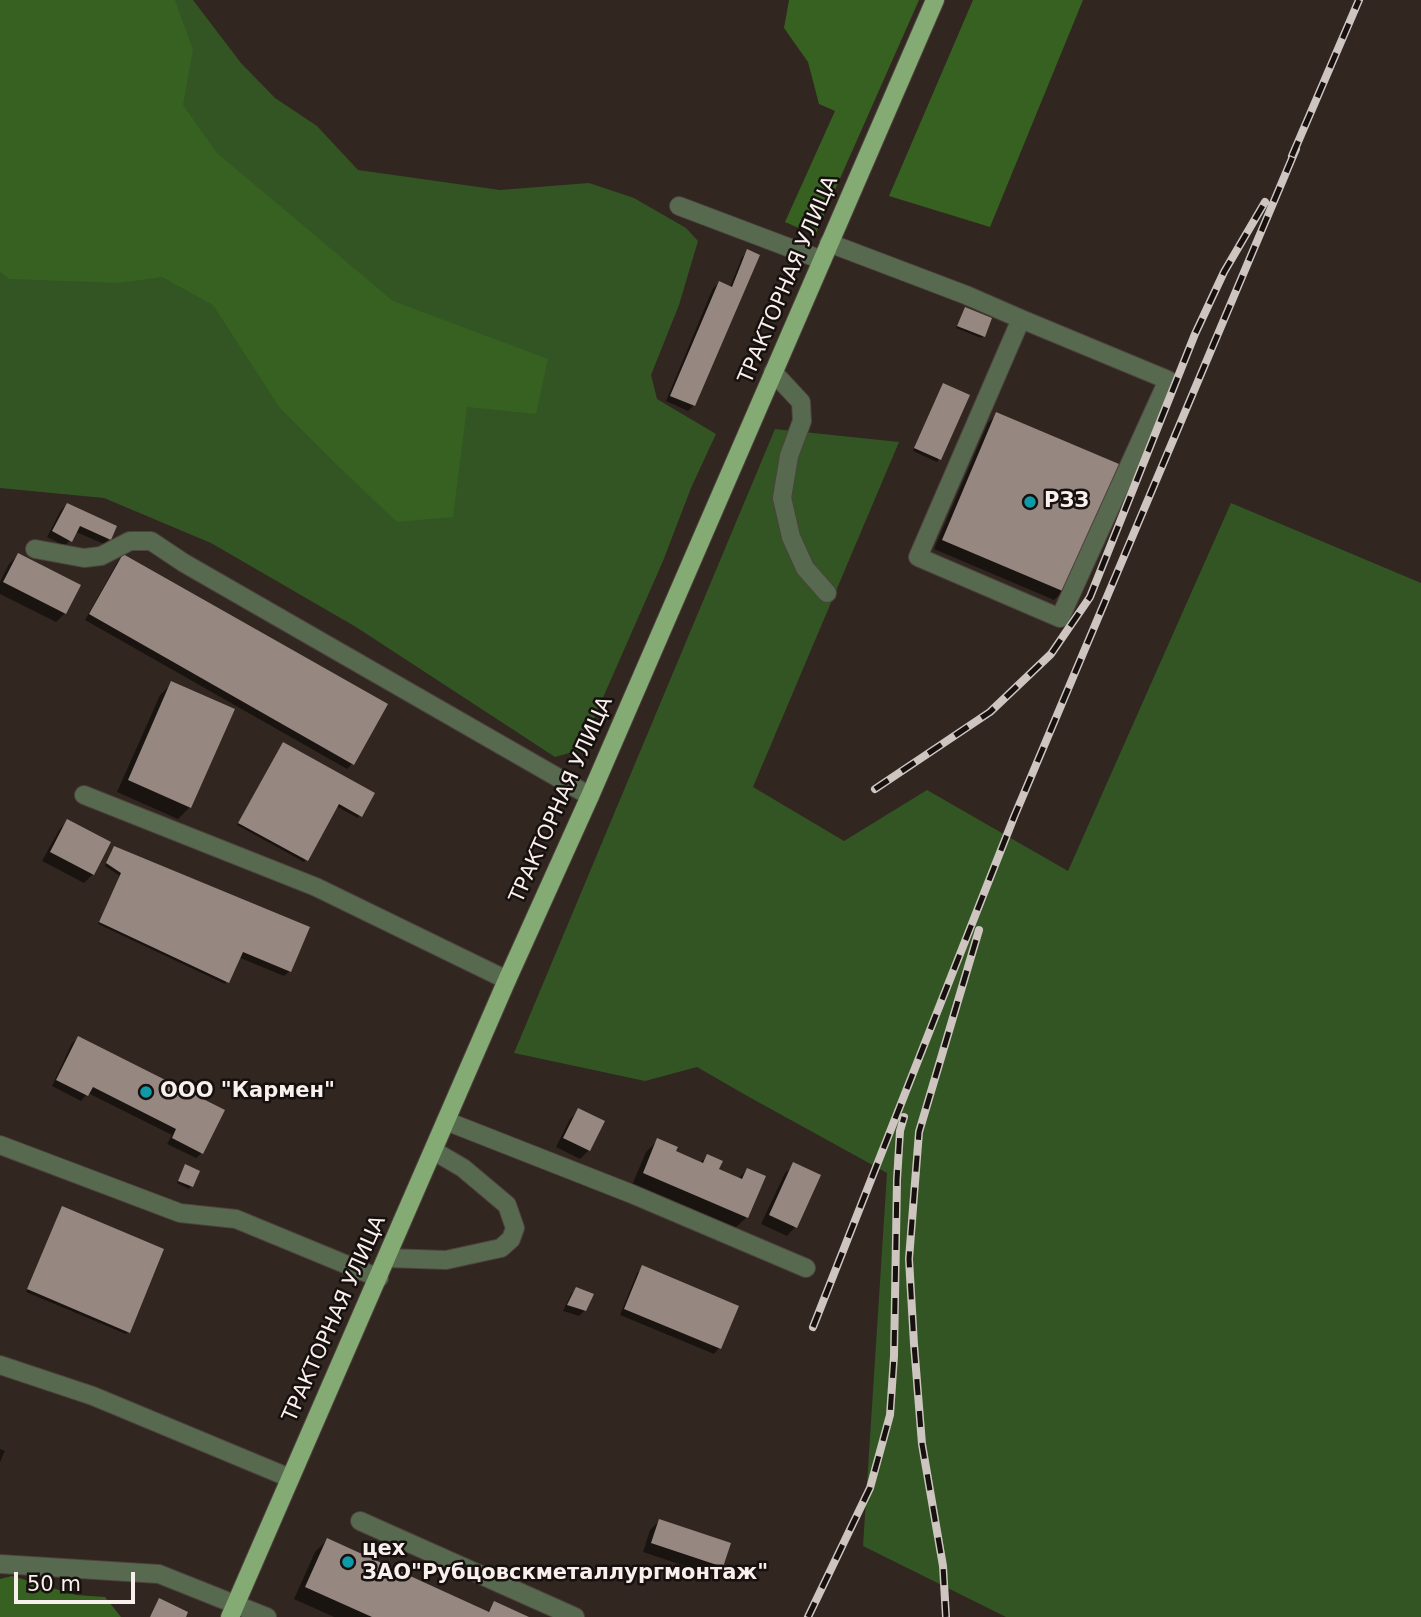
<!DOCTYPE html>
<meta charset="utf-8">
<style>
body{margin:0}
#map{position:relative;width:1421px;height:1617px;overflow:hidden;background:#322621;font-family:"DejaVu Sans",sans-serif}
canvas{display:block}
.scale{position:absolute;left:14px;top:1572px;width:121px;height:32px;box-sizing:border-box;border:4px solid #f9f0ed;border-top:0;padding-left:9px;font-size:21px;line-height:24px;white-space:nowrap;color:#f9f0ed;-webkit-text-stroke:5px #16100e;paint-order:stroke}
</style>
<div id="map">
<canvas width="1421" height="1617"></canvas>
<div class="scale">50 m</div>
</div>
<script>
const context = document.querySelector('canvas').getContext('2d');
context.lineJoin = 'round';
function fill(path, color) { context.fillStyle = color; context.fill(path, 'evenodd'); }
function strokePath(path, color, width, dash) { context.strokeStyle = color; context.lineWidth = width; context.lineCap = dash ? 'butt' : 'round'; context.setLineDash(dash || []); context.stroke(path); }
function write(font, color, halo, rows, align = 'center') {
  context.font = font + ' "DejaVu Sans",sans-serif'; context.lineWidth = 5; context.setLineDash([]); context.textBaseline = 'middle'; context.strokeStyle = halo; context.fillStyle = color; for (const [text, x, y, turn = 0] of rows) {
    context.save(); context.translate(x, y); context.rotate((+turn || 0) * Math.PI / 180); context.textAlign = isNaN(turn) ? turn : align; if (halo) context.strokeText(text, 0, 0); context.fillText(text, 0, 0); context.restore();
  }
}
const green = new Path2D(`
 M 0,0 L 193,0 L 241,63 L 275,98 L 317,126 L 358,170 L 500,190 L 589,183 L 634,198 L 686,228 L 698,241 L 679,305 L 651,375 L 657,399 L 716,434 L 691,488 L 663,561 L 580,750 L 555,757 L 356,627 L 211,543 L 104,498 L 0,488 Z
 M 775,429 L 899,442 L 753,787 L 844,841 L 927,790 L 1068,871 L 1231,503 L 1421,583 L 1421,1617 L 1006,1617 L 863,1546 L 887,1173 L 749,1097 L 697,1067 L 645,1081 L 514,1053 Z`);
const forest = new Path2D(`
 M 0,0 L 175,0 L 193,50 L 183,105 L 217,153 L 393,301 L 548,359 L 536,414 L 467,407 L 453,517 L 397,522 L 338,466 L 280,408 L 213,305 L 162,277 L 119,283 L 9,279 L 0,272 Z
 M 789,0 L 919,0 L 815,235 L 785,222 L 835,111 L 819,104 L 808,62 L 784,28 Z
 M 973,0 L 1083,0 L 990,227 L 889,196 Z
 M 12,1576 L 76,1595 L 105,1597 L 121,1617 L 0,1617 L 0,1579 Z`);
const shadow = new Path2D(`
 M 748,252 L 694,405 L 688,411 L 666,401 L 713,288 L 719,283 L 730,287 L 742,257 Z
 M 965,310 L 983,336 L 981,338 L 956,328 Z
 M 943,385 L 939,459 L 937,462 L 913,451 Z
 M 997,414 L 1063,591 L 1054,600 L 934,549 L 988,423 Z
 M 67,505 L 109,539 L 104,544 L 76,532 L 65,546 L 47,537 L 61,510 Z
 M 18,555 L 65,613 L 56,622 L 0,594 L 0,582 L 9,564 Z
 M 124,556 L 352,764 L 347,769 L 85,620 L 118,561 Z
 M 172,683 L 190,807 L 178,819 L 117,792 L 160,695 Z
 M 281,746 L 373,793 L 358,818 L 336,806 L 304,862 L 237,825 Z
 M 67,821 L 93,874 L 84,883 L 42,861 L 59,830 Z
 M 112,850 L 290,971 L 284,976 L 238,957 L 225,984 L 98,924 L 120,876 L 105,866 Z
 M 78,1038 L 202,1153 L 196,1158 L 167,1144 L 172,1135 L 88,1093 L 81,1101 L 52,1086 L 72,1043 Z
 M 579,1110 L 589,1150 L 580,1159 L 556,1147 L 570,1119 Z
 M 658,1140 L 674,1152 L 700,1163 L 707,1156 L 717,1170 L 738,1179 L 747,1170 L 747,1217 L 734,1229 L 632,1185 L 646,1152 Z
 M 794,1165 L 795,1227 L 787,1236 L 761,1224 L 785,1173 Z
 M 183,1169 L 198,1172 L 189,1189 L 177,1183 Z
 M 62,1208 L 128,1332 L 126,1334 L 26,1292 Z
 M 643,1268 L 737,1307 L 719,1348 L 714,1354 L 620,1315 L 637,1273 Z
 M 576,1289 L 585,1310 L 579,1316 L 563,1311 L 571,1294 Z
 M 0,1449 L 5,1451 L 0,1462 Z
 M 659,1521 L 721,1566 L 712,1575 L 643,1552 L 650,1530 Z
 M 327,1540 L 487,1613 L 494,1603 L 523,1617 L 334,1617 L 294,1599 L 315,1552 Z`);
const building = new Path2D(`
 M 747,249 L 760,255 L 695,406 L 670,396 L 719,281 L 732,287 Z
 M 965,307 L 992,318 L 985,337 L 957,326 Z
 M 943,383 L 970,395 L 941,460 L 914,448 Z
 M 996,412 L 1119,464 L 1065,592 L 942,540 Z
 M 67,503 L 117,526 L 111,540 L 80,526 L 72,542 L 52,531 Z
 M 18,553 L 81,585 L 66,614 L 3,582 Z
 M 123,554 L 388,704 L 354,765 L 89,614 Z
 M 171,681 L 235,709 L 191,808 L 128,780 Z
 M 283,742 L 375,793 L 362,817 L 339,804 L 308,861 L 238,823 Z
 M 67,819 L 111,842 L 94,875 L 50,852 Z
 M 114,846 L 310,927 L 291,972 L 243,952 L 229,983 L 99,922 L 121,873 L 106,863 Z
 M 78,1036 L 225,1110 L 203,1154 L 172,1138 L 176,1129 L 93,1087 L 88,1096 L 56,1080 Z
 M 578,1108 L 605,1121 L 590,1151 L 563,1138 Z
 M 657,1138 L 678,1147 L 676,1151 L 703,1163 L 707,1154 L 723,1161 L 719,1169 L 742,1179 L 747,1168 L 766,1176 L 748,1218 L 643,1173 Z
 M 793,1162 L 821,1175 L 797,1228 L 769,1215 Z
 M 185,1164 L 200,1171 L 193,1187 L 178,1181 Z
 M 62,1206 L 164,1249 L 130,1333 L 27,1289 Z
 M 642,1265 L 739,1306 L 721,1349 L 624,1309 Z
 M 576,1287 L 594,1294 L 586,1311 L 567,1305 Z
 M 659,1519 L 731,1543 L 723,1567 L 651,1543 Z
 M 327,1538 L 489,1612 L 494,1601 L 529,1617 L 372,1617 L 305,1587 Z
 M 159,1598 L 188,1612 L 186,1617 L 150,1617 Z`);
const minor = new Path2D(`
 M 679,206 L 822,260
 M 829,243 L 966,295 L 1021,319 L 1168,380 L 1060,618 L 918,557 L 1021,319
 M 773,372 L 801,402 L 802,421 L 789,456 L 782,498 L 791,537 L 805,568 L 827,593
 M 35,549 L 84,558 L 101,556 L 130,541 L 151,541 L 184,563 L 590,796
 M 84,795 L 316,887 L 507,980
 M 446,1121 L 632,1194 L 806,1268
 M 0,1145 L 180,1213 L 236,1219 L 379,1278
 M 387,1258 L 446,1260 L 501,1248 L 511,1239 L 515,1228 L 507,1205 L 463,1168 L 434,1151
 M 0,1365 L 93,1396 L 290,1478
 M 360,1521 L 575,1617
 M 0,1564 L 159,1574 L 267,1617`);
const major = new Path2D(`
 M 230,1617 L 507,980 L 590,796 L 935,0`);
const rail = new Path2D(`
 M 1292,156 L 1359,0
 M 875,789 L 990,712 L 1051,654 L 1090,597 L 1195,334 L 1224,272 L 1265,202
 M 813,1327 L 1014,817 L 1296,149
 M 808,1617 L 870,1488 L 890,1415 L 894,1356 L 897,1180 L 900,1131 L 904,1117
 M 946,1617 L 943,1566 L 922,1444 L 914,1344 L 909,1259 L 919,1132 L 979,930`);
const markers = [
 [1030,502,7,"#0f9aa8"],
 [146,1092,7,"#0f9aa8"],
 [348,1562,7,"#0f9aa8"]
];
const streetNames = [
 ["ТРАКТОРНАЯ УЛИЦА",789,280,-67],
 ["ТРАКТОРНАЯ УЛИЦА",562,800,-66],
 ["ТРАКТОРНАЯ УЛИЦА",335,1319,-66]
];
const poiNames = [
 ["РЗЗ",1044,502],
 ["ООО \"Кармен\"",160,1092],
 ["цех",362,1550],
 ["ЗАО\"Рубцовскметаллургмонтаж\"",362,1574]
];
fill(green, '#325523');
fill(forest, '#366121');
fill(shadow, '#0007');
fill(building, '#978781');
strokePath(minor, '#4e423e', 20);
strokePath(major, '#4e423e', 20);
strokePath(minor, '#576a4f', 18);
strokePath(major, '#83ab73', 18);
strokePath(rail, '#cec5c1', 8);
strokePath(rail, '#16100e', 5, [16]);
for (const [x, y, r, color] of markers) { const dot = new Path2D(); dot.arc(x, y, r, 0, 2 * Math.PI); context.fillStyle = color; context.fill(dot); strokePath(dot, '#16100e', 2.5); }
write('21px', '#f9f0ed', '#16100e', streetNames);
write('bold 21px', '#f9f0ed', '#16100e', poiNames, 'left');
</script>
